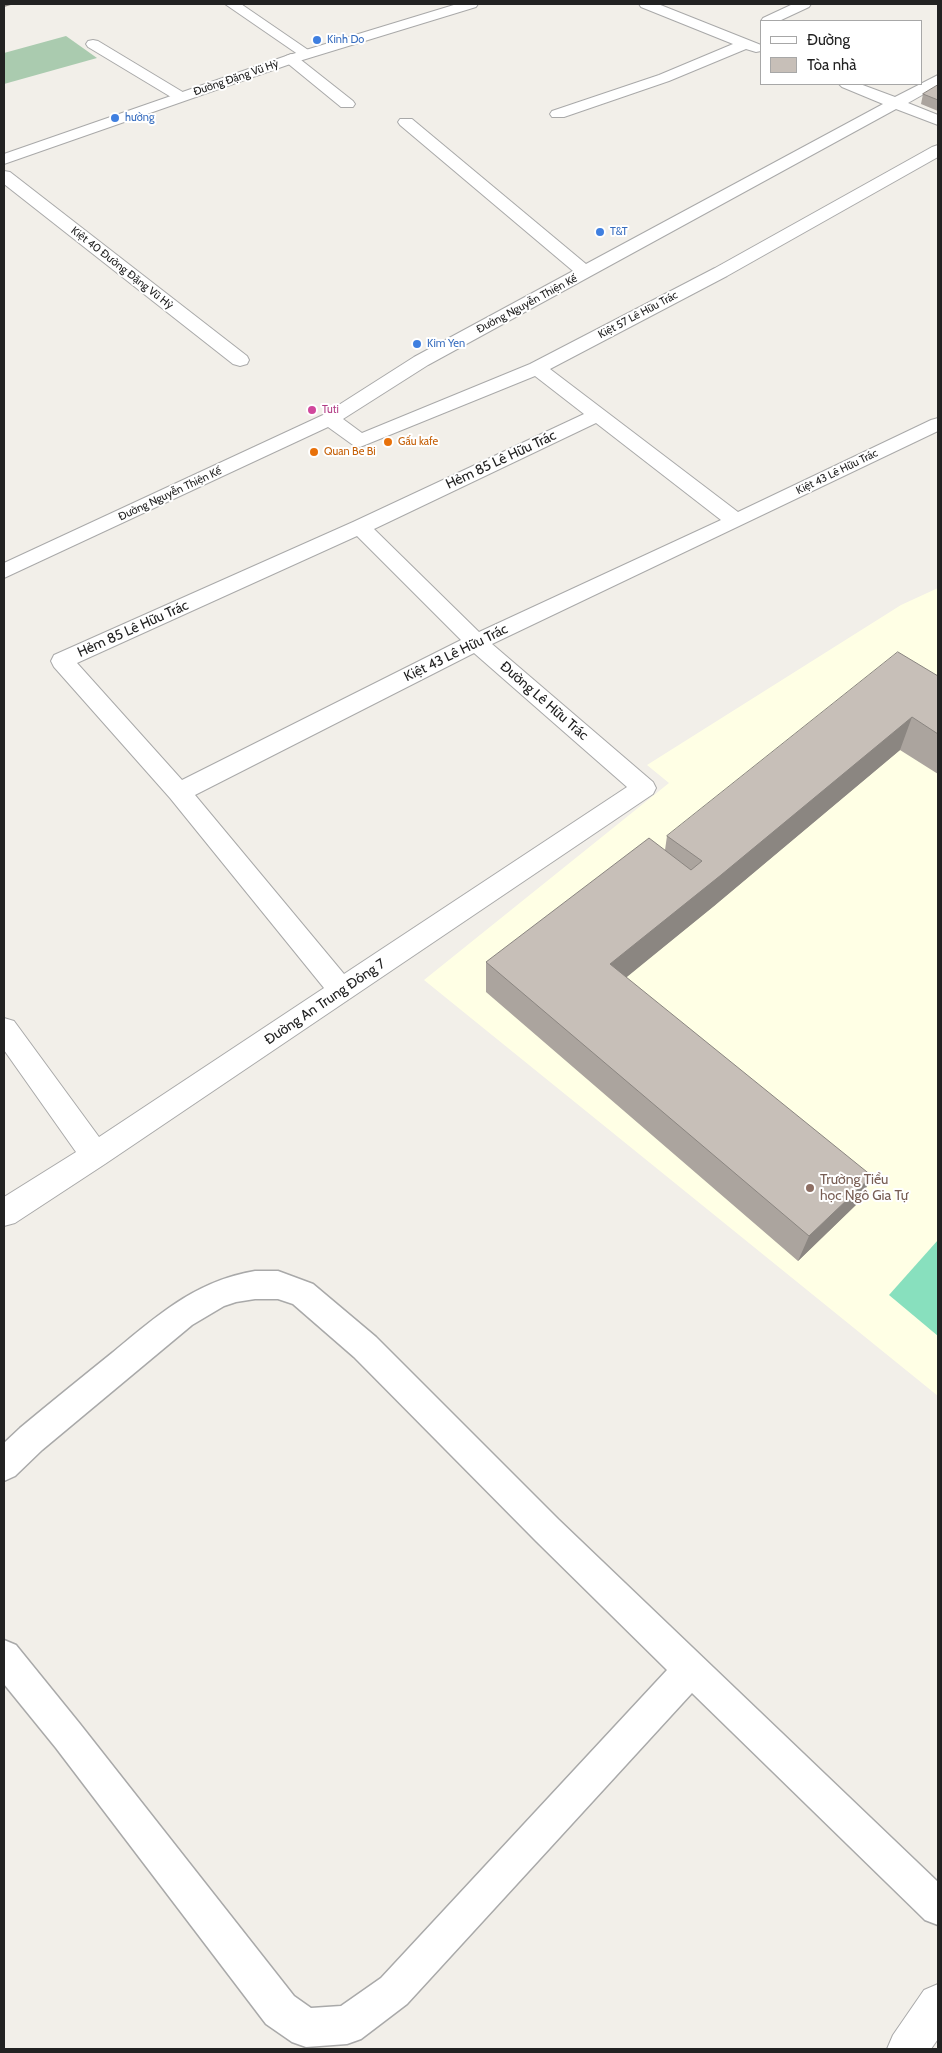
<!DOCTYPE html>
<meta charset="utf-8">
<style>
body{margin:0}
#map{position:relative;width:942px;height:2053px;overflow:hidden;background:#f2efe9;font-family:Cabin,sans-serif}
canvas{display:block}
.frame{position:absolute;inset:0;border:5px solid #222;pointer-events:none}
.legend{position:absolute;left:760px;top:20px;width:162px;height:65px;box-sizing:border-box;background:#fff;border:1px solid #a7a7a7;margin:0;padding:6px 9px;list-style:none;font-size:15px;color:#222}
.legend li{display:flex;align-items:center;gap:10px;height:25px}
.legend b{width:25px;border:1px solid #a7a7a7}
</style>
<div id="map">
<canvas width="942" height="2053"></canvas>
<div class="frame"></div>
<ul class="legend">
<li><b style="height:6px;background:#fff"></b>Đường</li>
<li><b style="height:14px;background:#c7bfb8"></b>Tòa nhà</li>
</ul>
</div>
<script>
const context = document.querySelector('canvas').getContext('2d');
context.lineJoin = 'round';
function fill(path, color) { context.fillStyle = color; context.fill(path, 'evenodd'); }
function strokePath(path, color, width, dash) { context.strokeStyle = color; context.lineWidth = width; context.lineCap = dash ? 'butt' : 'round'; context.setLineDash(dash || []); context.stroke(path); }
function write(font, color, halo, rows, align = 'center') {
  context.font = font + ' Cabin,sans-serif'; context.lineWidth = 4; context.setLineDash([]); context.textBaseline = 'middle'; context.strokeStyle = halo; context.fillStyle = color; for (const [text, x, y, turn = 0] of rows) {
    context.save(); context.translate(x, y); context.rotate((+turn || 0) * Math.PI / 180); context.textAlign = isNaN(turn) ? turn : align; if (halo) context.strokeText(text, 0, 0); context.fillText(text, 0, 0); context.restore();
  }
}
const education = new Path2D(`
 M 938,588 L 938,1396 L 424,980 L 669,783 L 647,765 L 901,605 Z`);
const cemetery = new Path2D(`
 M 66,36 L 97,58 L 4,84 L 4,53 Z`);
const pitch = new Path2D(`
 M 938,1240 L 938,1336 L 889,1295 Z`);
const service = new Path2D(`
 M 255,1271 L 278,1271 L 313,1284 L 376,1337 L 558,1519 L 938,1882 L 938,1925 L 925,1920 L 692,1693 L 407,2004 L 361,2039 L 347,2044 L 306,2047 L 292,2042 L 266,2024 L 56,1748 L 4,1684 L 4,1640 L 16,1645 L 80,1724 L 294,1996 L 311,2008 L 341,2006 L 381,1978 L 667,1670 L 536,1541 L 354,1357 L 293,1304 L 278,1299 L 255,1299 L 236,1302 L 224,1306 L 192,1325 L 42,1450 L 15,1476 L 4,1481 L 4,1443 L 20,1428 C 50,1403 81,1378 112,1353 C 157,1316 195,1281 255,1271 Z`);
const minor = new Path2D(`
 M 225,4 L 241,4 L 314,54 L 312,57 L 302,57 Z
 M 639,4 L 658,4 L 761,45 L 761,51 L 756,52 L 746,49 L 669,81 L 564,117 L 552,117 L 550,114 L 552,111 L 659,75 L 733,44 L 641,7 Z
 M 793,4 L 811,4 L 809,7 L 779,21 L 761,21 L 763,18 Z
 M 93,40 L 98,41 L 186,94 L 189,97 L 186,100 L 176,100 L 88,47 L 86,44 L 88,41 Z
 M 291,54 L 296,56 L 353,101 L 355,104 L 353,107 L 341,107 L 286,62 L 283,59 L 286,56 Z
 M 938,75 L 938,86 L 908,103 L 938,115 L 938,125 L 896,109 L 428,365 L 343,419 L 362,433 L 530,364 L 715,268 L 932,147 L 938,145 L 938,157 L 727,276 L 550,369 L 738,512 L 931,420 L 938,418 L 938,431 L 492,644 L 653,782 L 656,788 L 653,794 L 105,1164 L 15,1223 L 4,1226 L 4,1197 L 76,1152 L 4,1050 L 4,1018 L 14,1021 L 99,1137 L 324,988 L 170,798 L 54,667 L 51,661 L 54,655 L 353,522 L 584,414 L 535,376 L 360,447 L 353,445 L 328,427 L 4,578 L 4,563 L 323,415 L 414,357 L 573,271 L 400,125 L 398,122 L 400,119 L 412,119 L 586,264 L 883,104 L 842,87 L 839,84 L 860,84 L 895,97 ZM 596,423 L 721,520 L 479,632 L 374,529 ZM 357,536 L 461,640 L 182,780 L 77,663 ZM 474,653 L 627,787 L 344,974 L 195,795 Z
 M 4,171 L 10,172 L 247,356 L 249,360 L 247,364 L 240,366 L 233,364 L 4,184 Z
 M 938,1984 L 938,2039 L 931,2049 L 887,2049 L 893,2035 L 924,1990 Z`);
const tertiary = new Path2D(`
 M 457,4 L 478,4 L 476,7 L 296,62 L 4,164 L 4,154 L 286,56 Z`);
const wall = new Path2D(`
 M 938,85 L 938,111 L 921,104 L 923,94 Z
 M 938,676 L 938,774 L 900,750 L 714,906 L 626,977 L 859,1202 L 798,1261 L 486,992 L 486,962 L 665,850 L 667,836 Z`);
const shadedWall = new Path2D(`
 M 4,4 L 14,4 L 4,7 Z
 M 912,717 L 900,750 L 714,906 L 606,994 L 610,964 Z
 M 872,1176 L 859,1202 L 798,1261 L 809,1236 Z`);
const building = new Path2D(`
 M 938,85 L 938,100 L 923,94 Z
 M 898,652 L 938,676 L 938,734 L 912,717 L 721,875 L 610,964 L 872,1176 L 809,1236 L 486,962 L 649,838 L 691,870 L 702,861 L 667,836 Z`);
const markers = [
 [317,40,5,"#3f7fe0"],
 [115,118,5,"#3f7fe0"],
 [600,232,5,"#3f7fe0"],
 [417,344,5,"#3f7fe0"],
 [312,410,5,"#d1479c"],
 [388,442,5,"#e8710a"],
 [314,452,5,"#e8710a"],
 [810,1188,5,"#8d6e63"]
];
const farShopnames = [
 ["Kinh Do",327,40],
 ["hường",125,118],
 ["T&T",610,232],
 ["Kim Yen",427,344]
];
const farStreetnames = [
 ["Đường Đặng Vũ Hỷ",236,78,-19],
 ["Kiệt 40 Đường Đặng Vũ Hỷ",122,268,38],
 ["Đường Nguyễn Thiện Kế",527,304,-28],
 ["Kiệt 57 Lê Hữu Trác",638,315,-28],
 ["Kiệt 43 Lê Hữu Trác",837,472,-26],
 ["Đường Nguyễn Thiện Kế",170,494,-25]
];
const farHotelnames = [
 ["Tuti",322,410]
];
const farFoodnames = [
 ["Gấu kafe",398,442],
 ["Quan Be Bi",324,452]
];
const streetNames = [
 ["Hẻm 85 Lê Hữu Trác",501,460,-25],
 ["Hẻm 85 Lê Hữu Trác",133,629,-24],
 ["Kiệt 43 Lê Hữu Trác",456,653,-26],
 ["Đường Lê Hữu Trác",544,701,41],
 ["Đường An Trung Đông 7",325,1002,-34]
];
const educationNames = [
 ["Trường Tiểu",820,1180],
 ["học Ngô Gia Tự",820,1196]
];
fill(education, '#ffffe5');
fill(cemetery, '#aacbaf');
fill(pitch, '#88e0be');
strokePath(service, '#a9a9a9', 3);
strokePath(minor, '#a9a9a9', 2);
strokePath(tertiary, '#a9a9a9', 2);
fill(service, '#fff');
fill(minor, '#fff');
fill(tertiary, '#fff');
fill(wall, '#aba49e');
fill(shadedWall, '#8b8681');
fill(building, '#c7bfb8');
strokePath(building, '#8b8681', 1);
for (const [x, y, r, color] of markers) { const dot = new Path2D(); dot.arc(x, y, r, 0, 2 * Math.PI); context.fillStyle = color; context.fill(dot); strokePath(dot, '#fff', 2); }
write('11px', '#366cbe', '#fff', farShopnames, 'left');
write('11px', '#222', '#fff', farStreetnames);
write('11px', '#b23c85', '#fff', farHotelnames, 'left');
write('11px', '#c56008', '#fff', farFoodnames, 'left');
write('14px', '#222', '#fff', streetNames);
write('14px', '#785e54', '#fff', educationNames, 'left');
</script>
